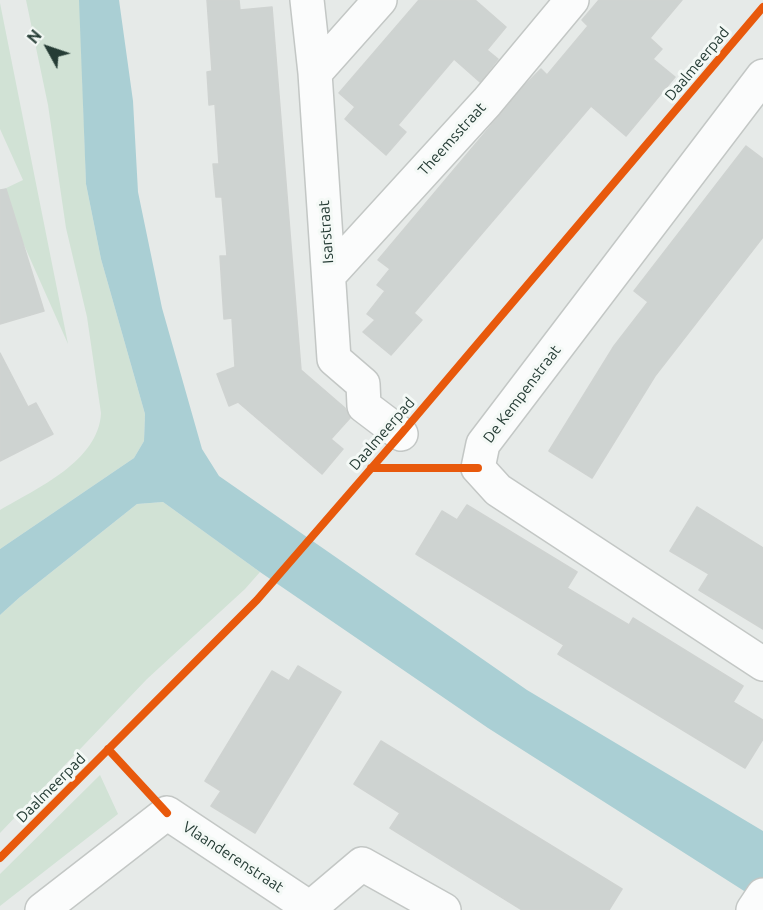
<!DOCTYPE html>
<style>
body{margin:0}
#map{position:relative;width:763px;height:910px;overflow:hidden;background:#e6eae8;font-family:Ubuntu,sans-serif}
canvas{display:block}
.north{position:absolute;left:18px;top:18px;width:60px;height:60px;-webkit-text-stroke:4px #f4f9f6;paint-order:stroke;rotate:310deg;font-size:16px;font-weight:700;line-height:24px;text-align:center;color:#253c35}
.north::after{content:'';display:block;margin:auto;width:21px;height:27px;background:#253c35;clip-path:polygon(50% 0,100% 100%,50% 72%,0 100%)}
</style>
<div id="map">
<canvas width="763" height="910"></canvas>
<div class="north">N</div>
</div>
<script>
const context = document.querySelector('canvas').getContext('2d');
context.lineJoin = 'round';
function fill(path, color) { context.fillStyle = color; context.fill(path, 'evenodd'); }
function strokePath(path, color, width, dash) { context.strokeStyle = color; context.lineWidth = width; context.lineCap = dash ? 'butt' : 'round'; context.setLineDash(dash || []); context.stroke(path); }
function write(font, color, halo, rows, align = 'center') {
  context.font = font + ' Ubuntu,sans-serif'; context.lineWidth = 6; context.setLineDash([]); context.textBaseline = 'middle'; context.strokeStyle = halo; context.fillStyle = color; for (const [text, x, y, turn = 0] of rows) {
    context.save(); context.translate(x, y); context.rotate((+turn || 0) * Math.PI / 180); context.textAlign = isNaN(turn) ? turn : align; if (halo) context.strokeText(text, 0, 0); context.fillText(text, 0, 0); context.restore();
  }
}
const green = new Path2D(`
 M 26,0 L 79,0 L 80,4 L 86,184 L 101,259 L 145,414 L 144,441 L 134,458 L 0,549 L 0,510 C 36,489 99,461 101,413 L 87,317 L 66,228 L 48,105 Z
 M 0,3 L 68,344 L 0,191 L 23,180 L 0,129 Z
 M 163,502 L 260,572 L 245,589 L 147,679 L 0,833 L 0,615 L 20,597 L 137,504 Z
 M 100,775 L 118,814 L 0,906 L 0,874 Z`);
const water = new Path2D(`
 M 79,0 L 119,0 L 133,101 L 138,192 L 162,308 L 202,449 L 219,476 L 527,690 L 763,831 L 763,903 L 488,728 L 260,572 L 163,502 L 137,504 L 20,597 L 0,615 L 0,549 L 134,458 L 144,441 L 145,414 L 101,259 L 86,184 Z`);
const building = new Path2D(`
 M 207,0 L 239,0 L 240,10 L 272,7 L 301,370 L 345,408 L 350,418 L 331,439 L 343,449 L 322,474 L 238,402 L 229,406 L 217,374 L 235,367 L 232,318 L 224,319 L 222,289 L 220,256 L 227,256 L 222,197 L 216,197 L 213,164 L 219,164 L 215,104 L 209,105 L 208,88 L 207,72 L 212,71 Z
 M 419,0 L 475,0 L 506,27 L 487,50 L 498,59 L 480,82 L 454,59 L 398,125 L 406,132 L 386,155 L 345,119 L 355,107 L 339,93 Z
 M 599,0 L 682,0 L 650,38 L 662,49 L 653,59 L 675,77 L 626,136 L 591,106 L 414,313 L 422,320 L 391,355 L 363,332 L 375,320 L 367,314 L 385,291 L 377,285 L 390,269 L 378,260 L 526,84 L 541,69 L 547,75 L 588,26 L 582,20 Z
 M 746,146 L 763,159 L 763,237 L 655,376 L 592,478 L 549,451 L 614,346 L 648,302 L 634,291 Z
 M 6,189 L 44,311 L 0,324 L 0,190 Z
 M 0,353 L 28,407 L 36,403 L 53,434 L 0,461 Z
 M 467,505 L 577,572 L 567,588 L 629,625 L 633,618 L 743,686 L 733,702 L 763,720 L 763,739 L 745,768 L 558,654 L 564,645 L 416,554 L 442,511 L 457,520 Z
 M 697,507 L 763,548 L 763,629 L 699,590 L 709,574 L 670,551 Z
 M 298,666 L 341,692 L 255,833 L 211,806 L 221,791 L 205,781 L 272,671 L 289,681 Z
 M 381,741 L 622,889 L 609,910 L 522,910 L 390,828 L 400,813 L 354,784 Z`);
const minor = new Path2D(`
 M 307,0 L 315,73 L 334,359 L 363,384 L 364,406 L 401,434
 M 315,73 L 380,0
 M 763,76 L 483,444 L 478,468 L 498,490 L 763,664
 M 329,275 L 487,102 L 572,0
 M 310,908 L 362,864 L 444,910
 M 42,910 L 167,813 L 310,908
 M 753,910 L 763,895`);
const cycleway = new Path2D(`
 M 371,468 L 478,468
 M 108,749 L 167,813
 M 0,858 L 257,600 L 401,434 L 763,7`);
const streetNames = [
 ["Daalmeerpad",697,64,-50],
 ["Theemsstraat",452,139,-48],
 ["Isarstraat",326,232,-94],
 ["De Kempenstraat",522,394,-53],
 ["Daalmeerpad",382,434,-49],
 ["Daalmeerpad",51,788,-45],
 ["Vlaanderenstraat",233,857,33]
];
fill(green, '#d1e2d5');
fill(water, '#aacfd4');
fill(building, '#ced3d1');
strokePath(building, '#cfd3d1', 1.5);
strokePath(minor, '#c3c7c5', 36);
strokePath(minor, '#fbfcfc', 33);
strokePath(cycleway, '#e8590c', 8);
write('15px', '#253c35', '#f4f9f6', streetNames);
</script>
